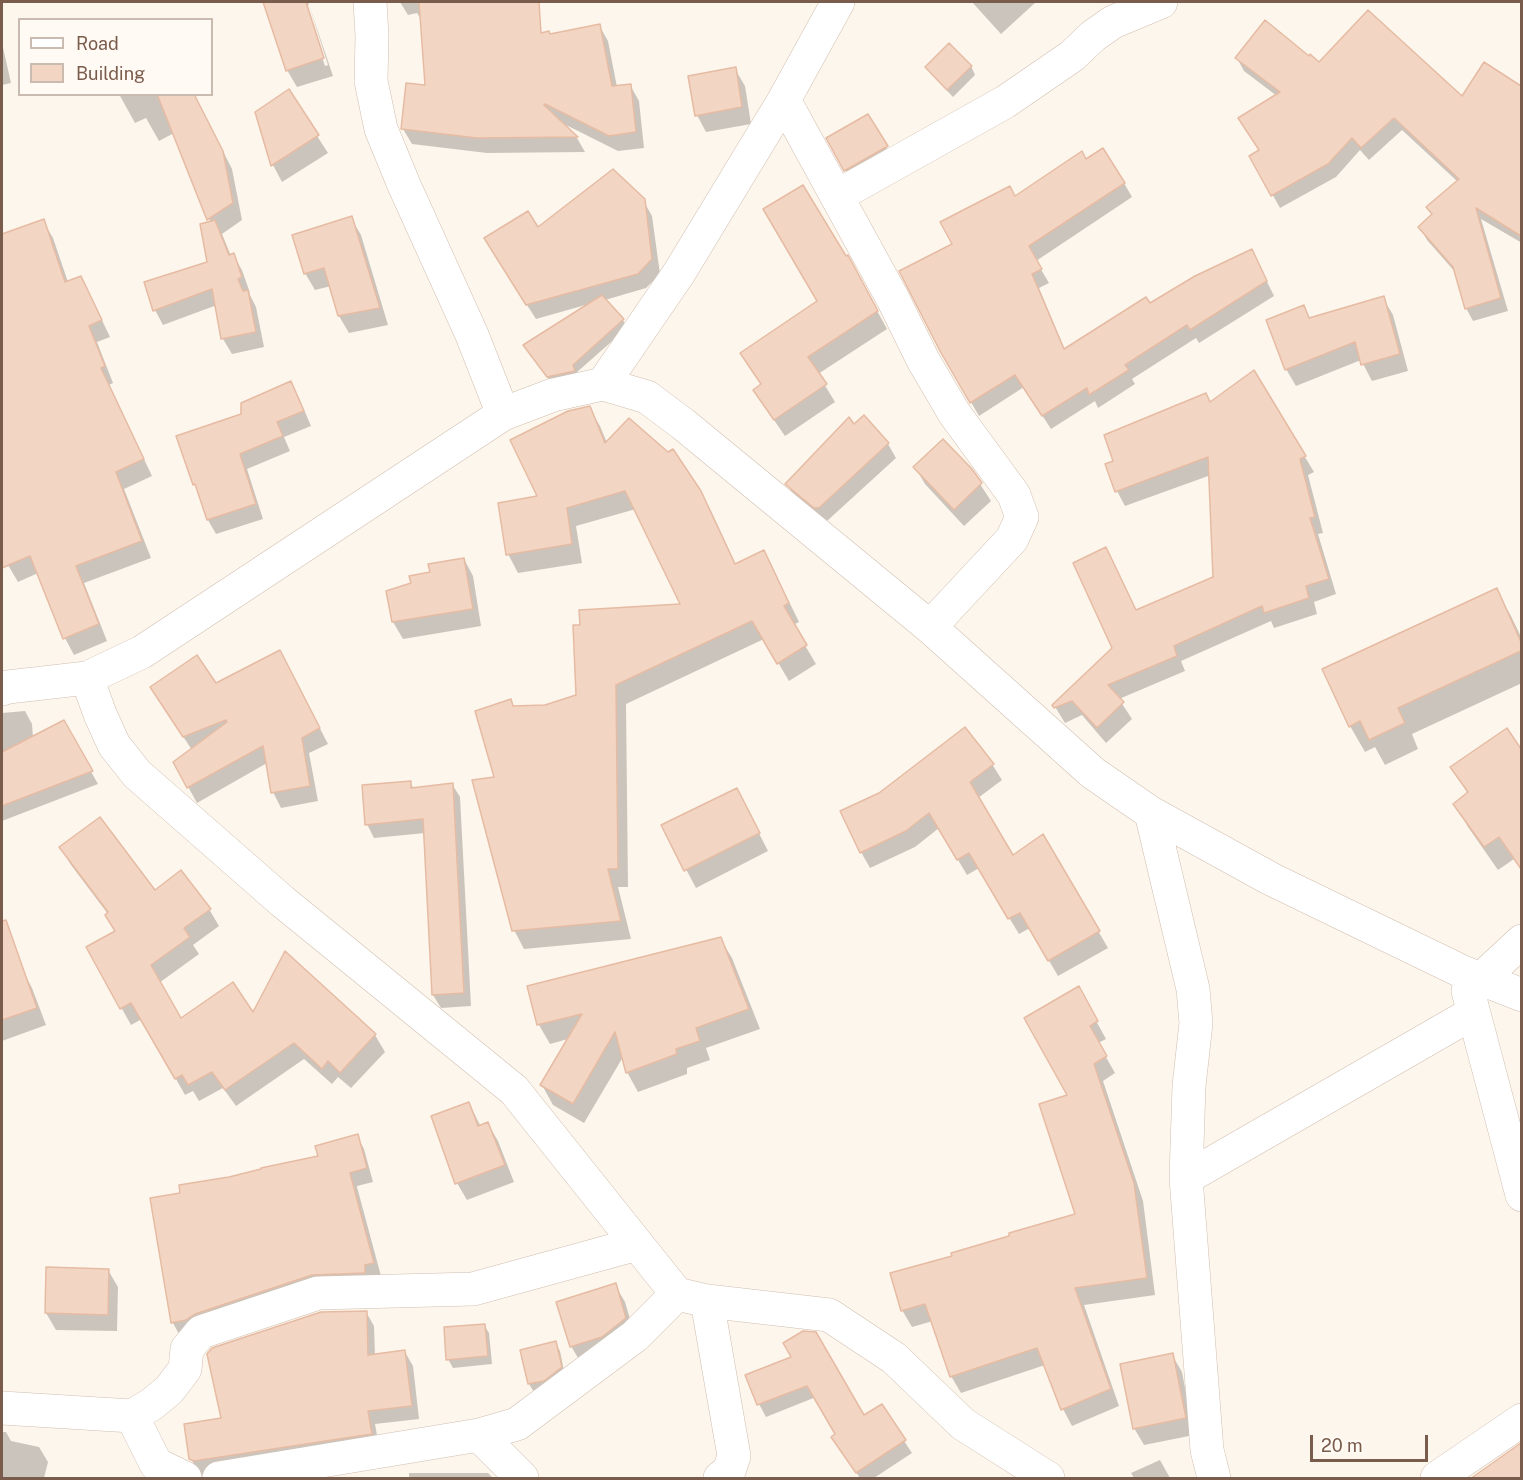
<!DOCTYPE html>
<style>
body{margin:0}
#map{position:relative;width:1523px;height:1480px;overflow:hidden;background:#fdf6ec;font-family:"Public Sans",sans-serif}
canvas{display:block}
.frame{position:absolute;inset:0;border:3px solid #7a5c4d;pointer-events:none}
.legend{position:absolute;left:18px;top:18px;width:195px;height:78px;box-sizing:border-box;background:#fffaf3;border:2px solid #cabbb1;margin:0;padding:8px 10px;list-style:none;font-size:18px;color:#7a5c4d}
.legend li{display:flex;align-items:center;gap:12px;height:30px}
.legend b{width:30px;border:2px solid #cabbb1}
.scale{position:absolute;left:1310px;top:1435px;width:118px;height:27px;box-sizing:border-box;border:3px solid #7a5c4d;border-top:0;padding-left:8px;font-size:18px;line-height:21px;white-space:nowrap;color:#7a5c4d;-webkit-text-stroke:4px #fffaf3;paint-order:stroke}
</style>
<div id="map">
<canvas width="1523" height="1480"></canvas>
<div class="frame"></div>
<ul class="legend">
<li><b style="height:8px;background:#fff"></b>Road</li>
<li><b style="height:16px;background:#f3d5c3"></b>Building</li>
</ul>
<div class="scale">20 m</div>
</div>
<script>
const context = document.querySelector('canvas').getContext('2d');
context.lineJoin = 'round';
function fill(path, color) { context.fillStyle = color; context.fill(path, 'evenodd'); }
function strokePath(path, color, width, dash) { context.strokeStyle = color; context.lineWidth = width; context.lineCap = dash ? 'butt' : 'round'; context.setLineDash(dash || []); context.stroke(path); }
const shadow = new Path2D(`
 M 265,2 L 308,2 L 333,76 L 297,87 L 287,70 ZM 305,5 L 309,5 L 328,65 L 325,66 Z
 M 400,2 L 464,2 L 465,15 L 420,18 L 417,13 L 408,15 Z
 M 972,2 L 1036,2 L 1001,34 Z
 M 599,25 L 608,41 L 617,87 L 630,85 L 639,101 L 644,148 L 618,151 L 562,123 L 577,138 L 585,152 L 487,153 L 412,144 L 403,129 Z
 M 2,43 L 11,83 L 2,85 Z
 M 1237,58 L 1319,64 L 1463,99 L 1514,89 L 1522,95 L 1522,243 L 1481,219 L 1508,311 L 1473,321 L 1466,308 L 1456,273 L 1427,240 L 1420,227 L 1433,216 L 1428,207 L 1458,182 L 1402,130 L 1369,160 L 1360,150 L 1336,177 L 1280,208 L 1251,156 L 1261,151 L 1277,96 L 1244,71 Z
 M 971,66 L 975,75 L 953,97 L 932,75 L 927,67 Z
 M 735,69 L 745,86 L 751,124 L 706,132 L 697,115 Z
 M 288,91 L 328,153 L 282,182 L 273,165 L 257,112 Z
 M 119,94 L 194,94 L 232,169 L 242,220 L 222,234 L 231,256 L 233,255 L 242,270 L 250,293 L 249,293 L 256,307 L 264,347 L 232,354 L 223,339 L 217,305 L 163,325 L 155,310 L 209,263 L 211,223 L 174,133 L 159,141 L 146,118 L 135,123 Z
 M 867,116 L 896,164 L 855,187 L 828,139 Z
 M 1086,161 L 1124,183 L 1132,197 L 1036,261 L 1049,283 L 1039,288 L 1065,350 L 1252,251 L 1274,296 L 1199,343 L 1196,338 L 1132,379 L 1135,384 L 1098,408 L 1095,401 L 1051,429 L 1024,387 L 979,416 L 941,350 L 954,245 L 1015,198 Z
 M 643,200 L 652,216 L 660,274 L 646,288 L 605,300 L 623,320 L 627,328 L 576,373 L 553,385 L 530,354 L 589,304 L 536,319 L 494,254 L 538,229 Z
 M 351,218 L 361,235 L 388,325 L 349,333 L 339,316 L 331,286 L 315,290 L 305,273 Z
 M 43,221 L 53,238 L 68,282 L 90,295 L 110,337 L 97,342 L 113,383 L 109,385 L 152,476 L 124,489 L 151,558 L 84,583 L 107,641 L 74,655 L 65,638 L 38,573 L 18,582 L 8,565 L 2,548 L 2,525 L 17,518 L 2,495 L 2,229 L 3,235 Z
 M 857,274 L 887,329 L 818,374 L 835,402 L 785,436 L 765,407 L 755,390 L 762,386 L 742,353 Z
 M 1383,298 L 1393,315 L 1408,371 L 1372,381 L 1361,360 L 1296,386 L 1286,369 L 1304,307 L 1310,319 Z
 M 1254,372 L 1314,472 L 1308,475 L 1323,533 L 1318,534 L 1336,594 L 1314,602 L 1317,614 L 1274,628 L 1271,621 L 1181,661 L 1185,671 L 1119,699 L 1132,719 L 1106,743 L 1082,715 L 1065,723 L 1054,705 L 1114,649 L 1106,549 L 1115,565 L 1136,612 L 1215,578 L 1211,475 L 1125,506 L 1117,491 L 1211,403 Z
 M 291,383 L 299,398 L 311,426 L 284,437 L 290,451 L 247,469 L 263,519 L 216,534 L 208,520 L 178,437 L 242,415 Z
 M 589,408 L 600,426 L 607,443 L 700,492 L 711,511 L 736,565 L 764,552 L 774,571 L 799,622 L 793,625 L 816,664 L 789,681 L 764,639 L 626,704 L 628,887 L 618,887 L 631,939 L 524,949 L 514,930 L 496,778 L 511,701 L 514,707 L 546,706 L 578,697 L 682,605 L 636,509 L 576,526 L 582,563 L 518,573 L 508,554 Z
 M 888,444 L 896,458 L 827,521 L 796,498 L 787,484 Z
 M 915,467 L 971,470 L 991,501 L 964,526 L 925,484 Z
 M 464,559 L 473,576 L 481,626 L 403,639 L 393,622 L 388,592 L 413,584 L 431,574 Z
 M 1496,590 L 1511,616 L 1522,639 L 1522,683 L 1412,734 L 1418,749 L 1385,765 L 1375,747 L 1365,752 L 1350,726 Z
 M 288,667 L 328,744 L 309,753 L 318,801 L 281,808 L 273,792 L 267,763 L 197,803 L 175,763 L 192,750 L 161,703 L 215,684 Z
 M 25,711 L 32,724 L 33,738 L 63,722 L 98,784 L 2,821 L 2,713 Z
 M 1506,730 L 1522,751 L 1522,870 L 1514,859 L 1498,870 L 1468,827 L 1455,804 L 1468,794 L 1452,768 Z
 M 992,764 L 1002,780 L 978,798 L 1013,857 L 1043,836 L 1108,948 L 1058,976 L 1030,928 L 1019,934 L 979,868 L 967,875 L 939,828 L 915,847 L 870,868 L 861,852 Z
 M 410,782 L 414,789 L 452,784 L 460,797 L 471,1006 L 441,1008 L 433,995 L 425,833 L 374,838 L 367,824 Z
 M 737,790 L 768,851 L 696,888 L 663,826 Z
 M 61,848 L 155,892 L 209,909 L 219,926 L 193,945 L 199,954 L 159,983 L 181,1020 L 253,1015 L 286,954 L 375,1035 L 385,1052 L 351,1088 L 338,1077 L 332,1084 L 304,1059 L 236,1106 L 223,1088 L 199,1101 L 193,1091 L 185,1095 L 142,1019 L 131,1025 L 88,948 L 116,932 L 108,914 L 71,865 Z
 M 720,938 L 732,958 L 760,1029 L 706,1048 L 710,1060 L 687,1068 L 687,1074 L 638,1092 L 627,1072 L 623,1057 L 584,1123 L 553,1105 L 542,1085 L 568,1039 L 550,1044 L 539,1025 Z
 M 23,971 L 32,988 L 46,1025 L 2,1041 L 2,978 Z
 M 1078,988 L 1106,1039 L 1098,1043 L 1115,1073 L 1103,1081 L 1143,1201 L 1155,1295 L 1084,1305 L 1119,1406 L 1072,1426 L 1063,1409 L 1045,1365 L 961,1393 L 951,1376 L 933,1321 L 912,1327 L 902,1310 L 954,1257 L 1077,1215 L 1069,1095 Z
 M 469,1103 L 481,1127 L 488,1124 L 498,1141 L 514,1182 L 467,1200 L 457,1183 Z
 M 357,1136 L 364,1149 L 373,1182 L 357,1186 L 357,1187 L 381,1276 L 180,1336 L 173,1323 L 182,1194 L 229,1179 L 320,1157 Z
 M 108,1270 L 118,1287 L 117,1331 L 56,1330 L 46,1313 Z
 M 615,1285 L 625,1302 L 635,1336 L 581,1363 L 571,1346 Z
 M 366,1312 L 374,1326 L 375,1356 L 405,1352 L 413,1366 L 419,1419 L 375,1424 L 379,1447 L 202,1475 L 199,1473 L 191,1459 L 223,1419 Z
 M 484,1325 L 489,1333 L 492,1364 L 453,1368 L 448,1359 Z
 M 555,1343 L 560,1351 L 565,1376 L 534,1392 L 529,1384 Z
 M 1172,1355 L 1182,1372 L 1194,1435 L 1144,1445 L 1134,1428 Z
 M 793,1357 L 864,1417 L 881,1406 L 912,1453 L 874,1478 L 860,1478 L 840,1449 L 837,1435 L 816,1397 L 766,1417 L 759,1404 Z
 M 2,1432 L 6,1432 L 11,1441 L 39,1447 L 48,1462 L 44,1478 L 2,1478 Z
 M 1160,1460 L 1170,1478 L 1134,1478 L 1131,1473 Z
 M 409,1473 L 488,1473 L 493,1478 L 409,1478 Z`);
const building = new Path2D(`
 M 263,2 L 306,2 L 324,58 L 286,71 Z
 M 419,2 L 539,2 L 541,33 L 549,31 L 550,34 L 600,24 L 612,86 L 631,84 L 636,132 L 609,136 L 545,104 L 544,105 L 578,137 L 477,138 L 401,129 L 406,83 L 425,85 Z
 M 1368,10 L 1462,96 L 1484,62 L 1521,86 L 1521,236 L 1476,208 L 1501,298 L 1465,309 L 1453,267 L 1418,227 L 1432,214 L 1426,207 L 1459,179 L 1394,118 L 1361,148 L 1352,138 L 1328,164 L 1271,196 L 1249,156 L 1259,150 L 1238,118 L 1280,92 L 1235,58 L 1265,20 L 1309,56 L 1310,54 L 1319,62 Z
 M 949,43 L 972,66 L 947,90 L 925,67 Z
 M 736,67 L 742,107 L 695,116 L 688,76 Z
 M 289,89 L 319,135 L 271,166 L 255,112 Z
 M 157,94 L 194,94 L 223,151 L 233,203 L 207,220 Z
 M 868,114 L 888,146 L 844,171 L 826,138 Z
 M 1103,148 L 1125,183 L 1029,246 L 1042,269 L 1032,274 L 1064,349 L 1146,297 L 1150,303 L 1195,276 L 1252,249 L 1267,281 L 1190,330 L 1187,325 L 1125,365 L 1129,370 L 1089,395 L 1087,388 L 1042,416 L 1015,375 L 970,403 L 940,351 L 899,271 L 952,244 L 940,222 L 1010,186 L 1015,196 L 1082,151 L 1086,159 Z
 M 613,169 L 645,199 L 652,259 L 638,274 L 526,305 L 484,238 L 528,211 L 538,227 Z
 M 803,185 L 846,256 L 848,255 L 878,311 L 808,357 L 827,384 L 774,420 L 753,390 L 761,384 L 740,353 L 817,301 L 763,209 Z
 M 352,216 L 380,308 L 338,316 L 324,268 L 304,274 L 292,235 Z
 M 44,219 L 65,282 L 81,276 L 102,320 L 89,326 L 105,366 L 101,368 L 144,459 L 116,472 L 142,541 L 76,566 L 99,624 L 63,639 L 30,556 L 2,568 L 2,234 Z
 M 215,220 L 229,255 L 234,253 L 242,277 L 238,279 L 243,291 L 248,290 L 256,332 L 221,339 L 212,289 L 153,311 L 144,282 L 207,262 L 200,224 Z
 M 602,295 L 624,319 L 573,365 L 575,371 L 547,377 L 523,345 Z
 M 1384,296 L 1400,354 L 1361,365 L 1355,342 L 1285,370 L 1266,320 L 1304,305 L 1309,318 Z
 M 1254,370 L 1306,456 L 1300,459 L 1315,517 L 1310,518 L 1329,579 L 1306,586 L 1309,598 L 1264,613 L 1262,606 L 1174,646 L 1177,656 L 1108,685 L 1124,702 L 1097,728 L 1072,701 L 1054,708 L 1052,705 L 1112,648 L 1073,563 L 1106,547 L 1136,610 L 1213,577 L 1208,457 L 1115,492 L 1105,464 L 1113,461 L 1104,435 L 1206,393 L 1210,402 Z
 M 291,381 L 304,411 L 277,422 L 283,436 L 240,454 L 256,504 L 207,520 L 195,484 L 193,485 L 176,436 L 241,414 L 241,403 Z
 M 590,406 L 605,443 L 629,418 L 668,452 L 673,449 L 701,491 L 735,564 L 764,550 L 789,603 L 784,606 L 807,645 L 777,664 L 752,621 L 616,685 L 618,869 L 608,869 L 621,921 L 512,931 L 472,780 L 494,777 L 475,711 L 511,699 L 513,706 L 545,705 L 576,695 L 573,625 L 580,625 L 579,610 L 680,604 L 625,491 L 567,508 L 572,544 L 506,555 L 498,503 L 537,496 L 510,440 L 568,411 Z
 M 864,415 L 889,443 L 819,508 L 814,508 L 785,484 L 849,417 L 854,424 Z
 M 943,439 L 972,469 L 982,483 L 954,510 L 913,467 Z
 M 464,558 L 473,609 L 392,622 L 386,591 L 411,583 L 409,576 L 430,572 L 428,564 Z
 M 1497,588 L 1521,642 L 1521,651 L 1398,708 L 1405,723 L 1369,740 L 1360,721 L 1349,727 L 1322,669 Z
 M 280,650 L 320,728 L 302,738 L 310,786 L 271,793 L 263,746 L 187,788 L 173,762 L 227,722 L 226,720 L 183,737 L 150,687 L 197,655 L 216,683 Z
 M 64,720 L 93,771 L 2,806 L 2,752 Z
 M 965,727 L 994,764 L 970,782 L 1013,855 L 1043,834 L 1100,931 L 1048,961 L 1020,913 L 1008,919 L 969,853 L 957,860 L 929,813 L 906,831 L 860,853 L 840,811 L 879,793 Z
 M 1507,728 L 1521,749 L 1521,869 L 1499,837 L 1484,847 L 1453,804 L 1468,792 L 1450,767 Z
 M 411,781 L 411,788 L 453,783 L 464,993 L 432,995 L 423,819 L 365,825 L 362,785 Z
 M 737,788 L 760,833 L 684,871 L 661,825 Z
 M 100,817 L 155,890 L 181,870 L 211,909 L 184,928 L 190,937 L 151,965 L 181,1018 L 233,982 L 253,1012 L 285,951 L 376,1034 L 340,1073 L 328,1061 L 322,1069 L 294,1043 L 225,1090 L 212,1072 L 188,1085 L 182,1075 L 175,1079 L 131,1003 L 120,1009 L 86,947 L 115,931 L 105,915 L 108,912 L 59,847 Z
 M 6,920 L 37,1008 L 2,1020 L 2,921 Z
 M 721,937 L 749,1009 L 696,1028 L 700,1041 L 676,1049 L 677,1054 L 626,1073 L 615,1032 L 573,1104 L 540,1085 L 582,1014 L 537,1025 L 527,986 Z
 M 1079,986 L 1098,1021 L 1090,1026 L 1107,1056 L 1094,1064 L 1134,1183 L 1147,1278 L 1075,1288 L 1111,1389 L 1061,1410 L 1037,1348 L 950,1377 L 925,1304 L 901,1311 L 890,1273 L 952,1256 L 951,1253 L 1009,1236 L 1009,1233 L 1075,1214 L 1039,1104 L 1067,1095 L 1024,1018 Z
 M 469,1102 L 478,1126 L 488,1122 L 505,1165 L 455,1184 L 431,1116 Z
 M 358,1134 L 367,1168 L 350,1173 L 374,1263 L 365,1265 L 365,1273 L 312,1275 L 195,1314 L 186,1320 L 171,1323 L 150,1198 L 180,1193 L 179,1185 L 229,1177 L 261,1169 L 261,1168 L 318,1156 L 315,1146 Z
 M 46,1267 L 109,1269 L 108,1315 L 45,1313 Z
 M 616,1283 L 626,1318 L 602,1337 L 570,1347 L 556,1302 Z
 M 367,1311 L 368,1355 L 405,1350 L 412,1406 L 368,1411 L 372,1434 L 194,1461 L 189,1459 L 184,1424 L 221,1418 L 207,1354 L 212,1348 L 321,1312 Z
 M 485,1324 L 488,1356 L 446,1360 L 444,1327 Z
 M 803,1331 L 816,1332 L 864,1415 L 882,1404 L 906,1440 L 856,1473 L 831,1437 L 835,1434 L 807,1386 L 757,1405 L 745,1375 L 791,1357 L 783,1343 Z
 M 556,1341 L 562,1367 L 544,1381 L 528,1384 L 520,1350 Z
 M 1173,1353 L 1186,1418 L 1133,1429 L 1120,1364 Z
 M 1521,1443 L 1521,1479 L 1470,1479 Z`);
const minor = new Path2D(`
 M 370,2 L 372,36 L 371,81 L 381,129 L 404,185 L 472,335 L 503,414
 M 784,100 L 893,299 L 923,360 L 954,413 L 1014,495 L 1022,517 L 1012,539 L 930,627
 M 837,196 L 1005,102 L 1072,56 L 1093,36 L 1113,22 L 1161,2
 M 603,384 L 679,273 L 784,100 L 838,2
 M 87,678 L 100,714 L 114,745 L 137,774 L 282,901 L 514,1090 L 677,1294 L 707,1301 L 829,1315 L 894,1358 L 963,1424 L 1048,1478
 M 2,689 L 8,687 L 87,678 L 142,652 L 503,414 L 553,395 L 603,384 L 647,397 L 683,424 L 930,627 L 1093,773 L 1151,813 L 1271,879 L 1463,972 L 1522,995
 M 1151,813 L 1193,989 L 1196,1023 L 1189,1086 L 1186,1178 L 1207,1450 L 1214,1478
 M 1481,979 L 1522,941
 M 1468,991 L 1522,1195
 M 1186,1178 L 1473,1013
 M 707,1301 L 734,1456 L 729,1471 L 720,1478
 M 2,1408 L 132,1416 L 152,1404 L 169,1390 L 185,1369 L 187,1349 L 201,1332 L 318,1293 L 473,1289 L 637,1244
 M 132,1416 L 156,1464 L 185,1478
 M 479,1435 L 522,1478
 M 219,1478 L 479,1435 L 517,1424 L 635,1336 L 677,1294
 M 1437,1478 L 1522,1420`);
fill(shadow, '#0003');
fill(building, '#f3d5c3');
strokePath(building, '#e6bba3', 1.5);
strokePath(minor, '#d1beb0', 34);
strokePath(minor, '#fff', 33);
</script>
